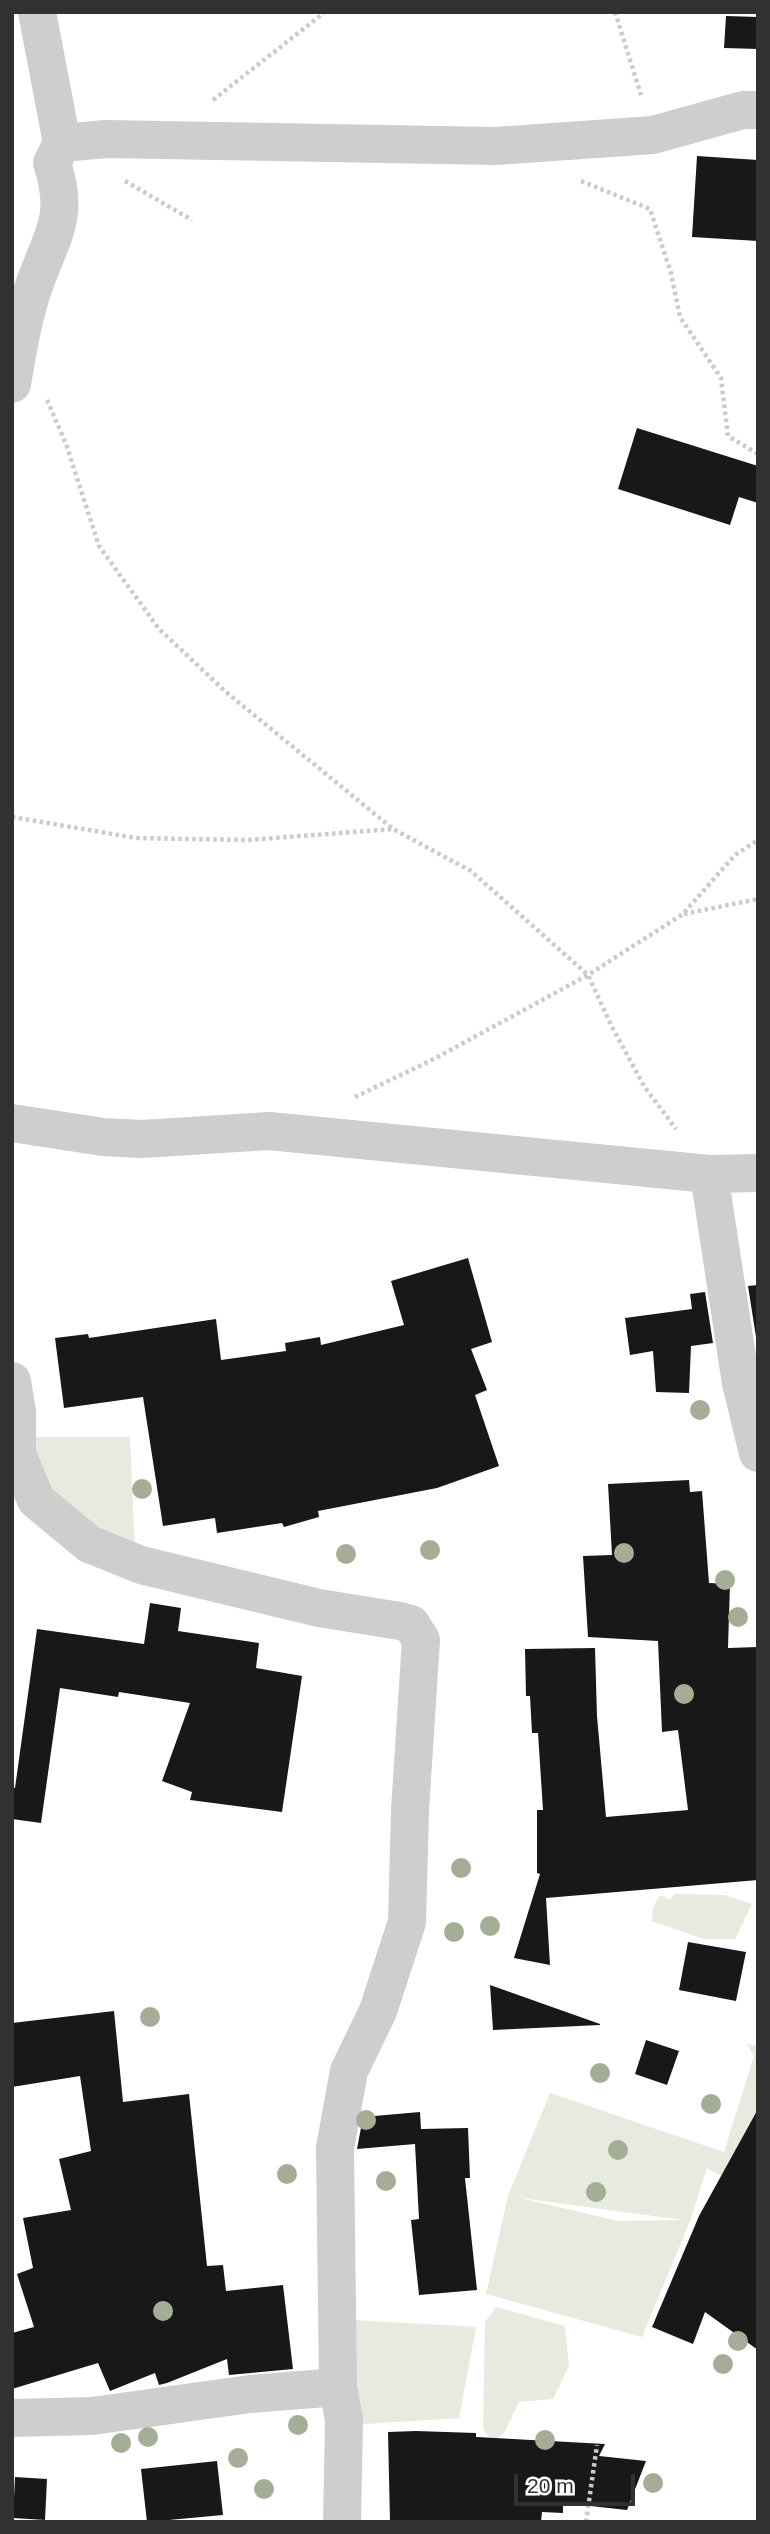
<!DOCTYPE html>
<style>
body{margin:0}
#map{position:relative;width:770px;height:2534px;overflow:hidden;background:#fff;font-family:Helvetica,sans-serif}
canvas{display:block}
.frame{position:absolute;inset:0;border:14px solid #313131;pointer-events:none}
.scale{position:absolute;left:514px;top:2474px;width:121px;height:32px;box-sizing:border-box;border:4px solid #313131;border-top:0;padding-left:9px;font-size:21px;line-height:24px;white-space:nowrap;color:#313131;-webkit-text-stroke:5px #fff;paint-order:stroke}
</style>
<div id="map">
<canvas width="770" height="2534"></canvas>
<div class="frame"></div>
<div class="scale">20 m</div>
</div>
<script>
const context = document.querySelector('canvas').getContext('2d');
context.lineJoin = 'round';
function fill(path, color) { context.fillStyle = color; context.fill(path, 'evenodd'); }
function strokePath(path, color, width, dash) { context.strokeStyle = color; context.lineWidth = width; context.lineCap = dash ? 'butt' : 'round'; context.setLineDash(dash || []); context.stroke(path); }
const green = new Path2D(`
 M 23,1437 L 130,1437 L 135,1553 L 42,1494 Z
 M 674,1894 L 725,1895 L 752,1904 L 735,1939 L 703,1939 L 652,1921 L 653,1907 L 660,1895 L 670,1900 Z
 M 747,2044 L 758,2046 L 758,2196 L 707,2168 L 690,2221 L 642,2337 L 486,2294 L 508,2196 L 550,2093 L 724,2152 L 754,2056 ZM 520,2198 L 521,2198 L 683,2220 L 618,2221 Z
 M 496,2307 L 565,2326 L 569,2366 L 553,2399 L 519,2402 L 504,2433 L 493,2442 L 483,2429 L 485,2322 Z
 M 337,2319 L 476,2327 L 459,2418 L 349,2425 Z`);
const building = new Path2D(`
 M 726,16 L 758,17 L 758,49 L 724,48 Z
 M 697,156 L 758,160 L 758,241 L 692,237 Z
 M 637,428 L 758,466 L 758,503 L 739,497 L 730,525 L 618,489 Z
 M 468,1258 L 492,1342 L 471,1349 L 487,1390 L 475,1395 L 499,1466 L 437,1488 L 318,1511 L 319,1517 L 284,1527 L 282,1523 L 217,1533 L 215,1518 L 163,1526 L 143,1397 L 64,1408 L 55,1338 L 88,1334 L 89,1338 L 216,1319 L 221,1360 L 286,1351 L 285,1343 L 320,1337 L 321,1345 L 404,1325 L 391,1281 Z
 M 758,1285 L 758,1336 L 756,1337 L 748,1286 Z
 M 705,1292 L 713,1343 L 691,1346 L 689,1393 L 656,1392 L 653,1351 L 630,1355 L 625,1318 L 692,1309 L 690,1294 Z
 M 689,1480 L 690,1492 L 702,1491 L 709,1583 L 730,1584 L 728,1648 L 758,1647 L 758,1880 L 546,1898 L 550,1965 L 514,1958 L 540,1874 L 537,1873 L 537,1810 L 543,1810 L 538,1733 L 532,1733 L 530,1696 L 526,1696 L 525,1649 L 595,1648 L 597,1716 L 606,1817 L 688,1810 L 678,1730 L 662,1732 L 658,1641 L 588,1637 L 583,1556 L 612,1555 L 608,1484 Z
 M 150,1603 L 181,1608 L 178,1631 L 259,1643 L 256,1668 L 302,1676 L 282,1812 L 190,1800 L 192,1792 L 162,1781 L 190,1703 L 119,1692 L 118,1697 L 60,1688 L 41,1823 L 12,1819 L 12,1787 L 15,1788 L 37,1629 L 144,1644 Z
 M 688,1942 L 746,1952 L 736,2001 L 679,1990 Z
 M 490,1985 L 600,2024 L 600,2025 L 493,2030 Z
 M 114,2011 L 123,2102 L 189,2094 L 207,2266 L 223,2265 L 226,2291 L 283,2285 L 293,2369 L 229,2375 L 227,2359 L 167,2383 L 159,2385 L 155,2373 L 110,2391 L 98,2363 L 12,2389 L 12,2333 L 34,2327 L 17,2274 L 33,2268 L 23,2218 L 71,2210 L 59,2159 L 91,2151 L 80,2076 L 12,2087 L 12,2023 Z
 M 646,2040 L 679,2051 L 667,2085 L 635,2074 Z
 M 758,2109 L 758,2350 L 705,2312 L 693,2344 L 652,2327 L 699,2216 Z
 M 420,2112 L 421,2129 L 468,2128 L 470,2178 L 465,2178 L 477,2290 L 419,2295 L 411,2220 L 419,2219 L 415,2144 L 357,2149 L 363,2117 Z
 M 416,2431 L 476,2433 L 476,2437 L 605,2444 L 599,2456 L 646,2461 L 627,2510 L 563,2503 L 563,2513 L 542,2512 L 541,2522 L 390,2522 L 388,2432 Z
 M 217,2461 L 223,2515 L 147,2522 L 141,2469 Z
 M 15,2477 L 47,2479 L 45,2520 L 13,2518 Z`);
const path = new Path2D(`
 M 615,12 L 641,95
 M 213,100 L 325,12
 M 125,181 L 192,220
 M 581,181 L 650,209 L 671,273 L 680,317 L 721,378 L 728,436 L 758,454
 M 47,400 L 66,444 L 99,546 L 159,629 L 226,692 L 393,829 L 471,871 L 588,975 L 612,1027 L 644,1086 L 676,1129
 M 12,817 L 136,838 L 248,840 L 393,829
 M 684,914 L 758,899
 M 355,1097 L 434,1059 L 588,975 L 683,914 L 735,855 L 758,840
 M 586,2522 L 597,2445`);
const minor = new Path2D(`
 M 62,143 L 106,139 L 496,146 L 653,135 L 743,110 L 758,110
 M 12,384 C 18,350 23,316 35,283 C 52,235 70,217 52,163 L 62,143 L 37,12
 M 12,1123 L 103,1137 L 142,1139 L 269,1131 L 709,1174 L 758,1173
 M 709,1174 L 741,1383 L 758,1453
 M 12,1381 L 17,1411 L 17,1454 L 36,1500 L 89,1544 L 141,1565 L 319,1608 L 400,1621 L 411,1624 L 421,1640 L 410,1810 L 407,1922 L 378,2011 L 349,2071 L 335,2148 L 338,2387 L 344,2420 L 342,2522
 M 12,2418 L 92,2416 L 250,2394 L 338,2387`);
const trees = [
 [700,1410],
 [142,1489],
 [430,1550],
 [624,1553],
 [346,1554],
 [725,1580],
 [738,1617],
 [684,1694],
 [461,1868],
 [490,1926],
 [454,1932],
 [150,2017],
 [600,2073],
 [711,2104],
 [366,2120],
 [618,2150],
 [287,2174],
 [386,2181],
 [596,2192],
 [163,2311],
 [738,2341],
 [723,2364],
 [298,2425],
 [148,2437],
 [545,2440],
 [121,2443],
 [238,2458],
 [653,2483],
 [264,2489]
];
fill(green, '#e7eade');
fill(building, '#181818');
strokePath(path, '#cbcbcb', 4.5, [3.5, 3.5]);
strokePath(minor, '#cecece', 38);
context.fillStyle = '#a6ad97';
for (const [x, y] of trees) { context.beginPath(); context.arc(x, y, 10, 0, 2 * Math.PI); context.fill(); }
</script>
